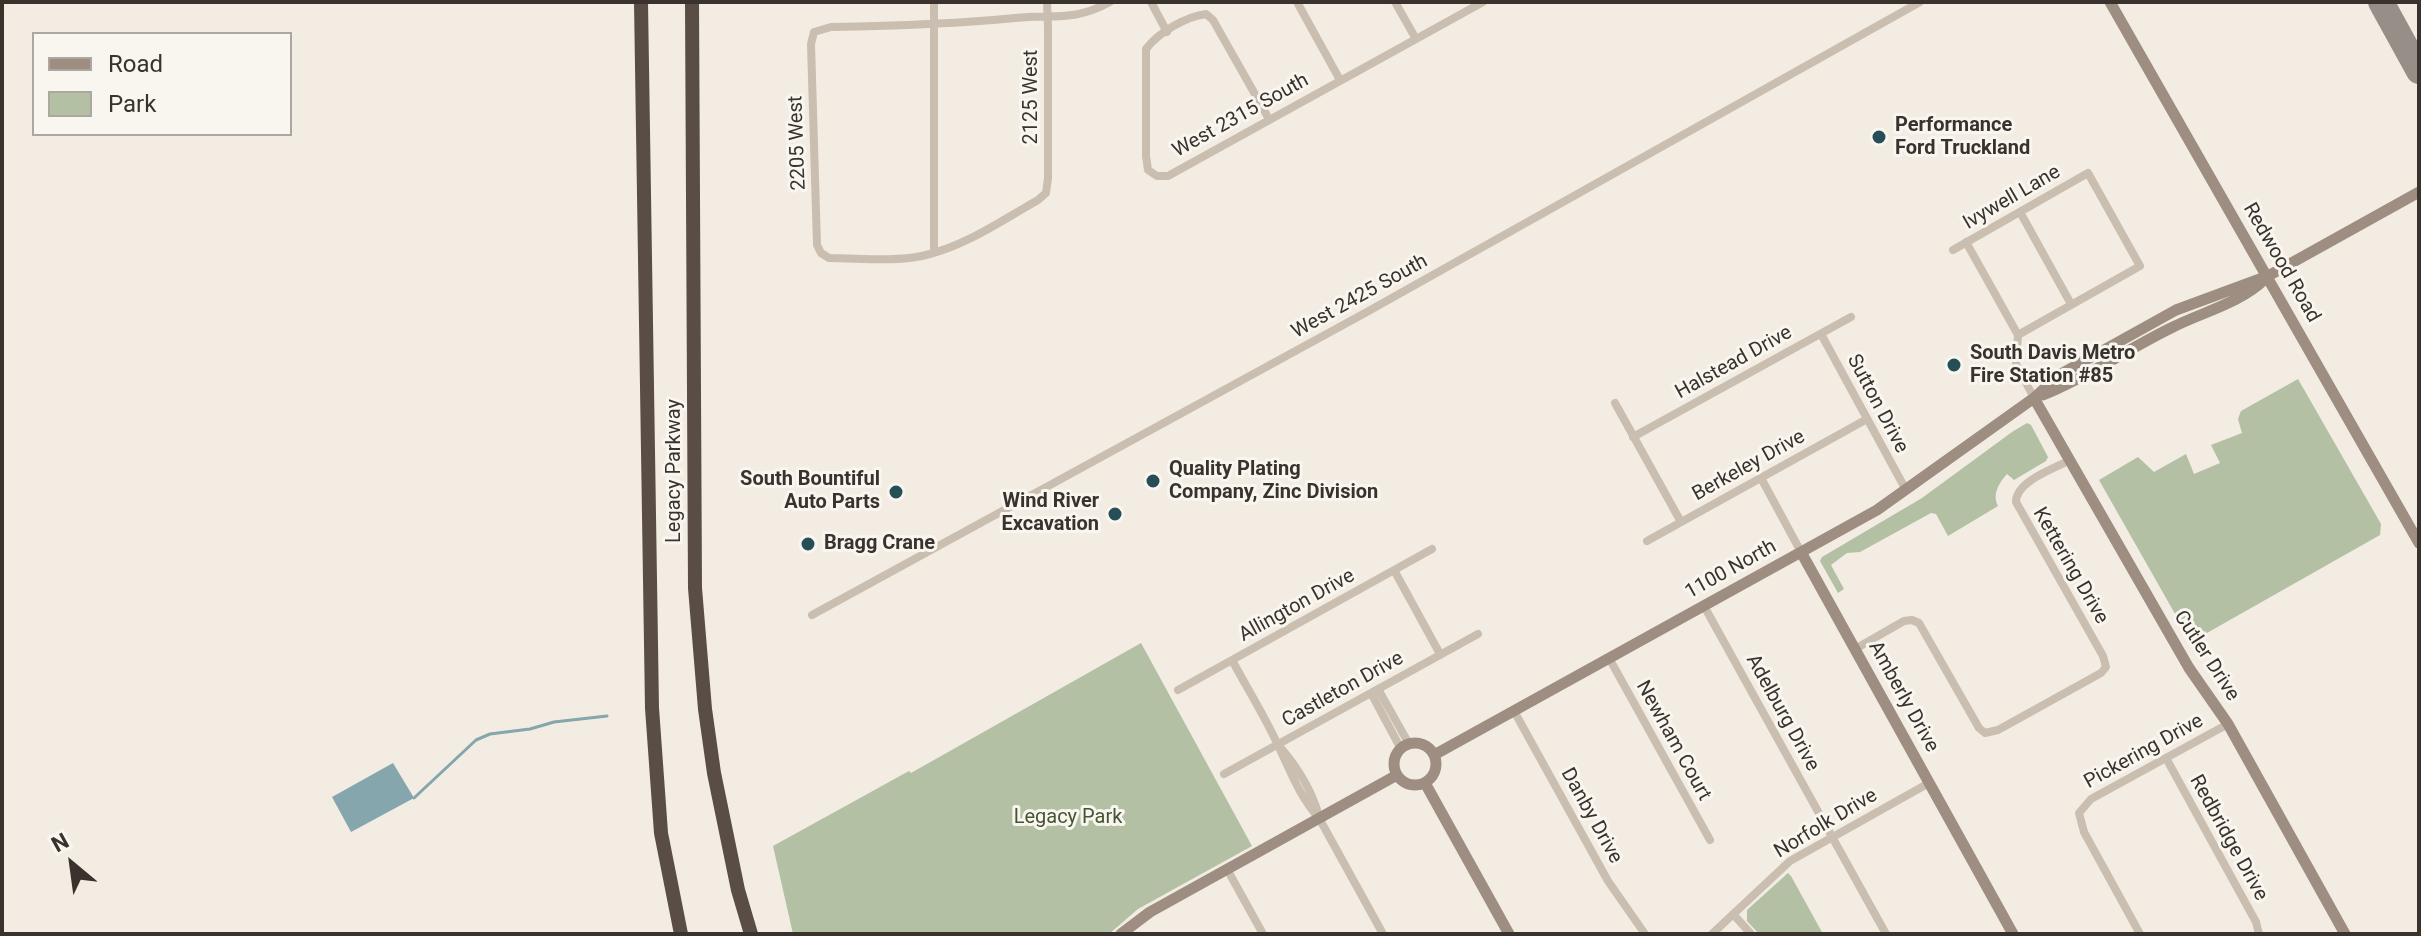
<!DOCTYPE html>
<style>
body{margin:0}
#map{position:relative;width:2421px;height:936px;overflow:hidden;background:#f2ece3;font-family:Roboto,sans-serif}
canvas{display:block}
.frame{position:absolute;inset:0;border:4px solid #39322d;pointer-events:none}
.legend{position:absolute;left:32px;top:32px;width:260px;height:104px;box-sizing:border-box;background:#f9f6ef;border:2px solid #aca8a1;margin:0;padding:10px 14px;list-style:none;font-size:24px;color:#39322d}
.legend li{display:flex;align-items:center;gap:16px;height:40px}
.legend b{width:40px;border:2px solid #aca8a1}
.north{position:absolute;left:32px;top:824px;width:80px;height:80px;-webkit-text-stroke:6px #f9f6ef;paint-order:stroke;rotate:331deg;font-size:22px;font-weight:700;line-height:32px;text-align:center;color:#39322d}
.north::after{content:'';display:block;margin:auto;width:28px;height:36px;background:#39322d;clip-path:polygon(50% 0,100% 100%,50% 72%,0 100%)}
</style>
<div id="map">
<canvas width="2421" height="936"></canvas>
<div class="frame"></div>
<ul class="legend">
<li><b style="height:10px;background:#9d8e81"></b>Road</li>
<li><b style="height:22px;background:#b3c0a4"></b>Park</li>
</ul>
<div class="north">N</div>
</div>
<script>
const context = document.querySelector('canvas').getContext('2d');
context.lineJoin = 'round';
function fill(path, color) { context.fillStyle = color; context.fill(path, 'evenodd'); }
function strokePath(path, color, width, dash) { context.strokeStyle = color; context.lineWidth = width; context.lineCap = dash ? 'butt' : 'round'; context.setLineDash(dash || []); context.stroke(path); }
function write(font, color, halo, rows, align = 'center') {
  context.font = font + ' Roboto,sans-serif'; context.lineWidth = 6; context.setLineDash([]); context.textBaseline = 'middle'; context.strokeStyle = halo; context.fillStyle = color; for (const [text, x, y, turn = 0] of rows) {
    context.save(); context.translate(x, y); context.rotate((+turn || 0) * Math.PI / 180); context.textAlign = isNaN(turn) ? turn : align; if (halo) context.strokeText(text, 0, 0); context.fillText(text, 0, 0); context.restore();
  }
}
const green = new Path2D(`
 M 2298,379 L 2381,524 L 2380,535 L 2191,642 L 2099,480 L 2138,457 L 2154,472 L 2186,454 L 2194,474 L 2220,463 L 2211,445 L 2242,433 L 2238,419 L 2241,411 Z
 M 2027,423 L 2031,425 L 2048,457 L 2046,461 L 2014,480 L 2007,474 C 1999,483 1992,494 1998,506 L 1948,536 L 1936,514 L 1931,513 L 1860,552 L 1847,553 L 1831,565 L 1844,589 L 1838,593 L 1820,561 L 1822,557 L 1922,498 L 2012,432 Z
 M 1141,643 L 1252,846 L 1138,909 L 1109,934 L 793,934 L 773,846 L 909,771 L 911,773 Z
 M 1788,873 L 1791,876 L 1823,934 L 1759,934 L 1747,921 L 1747,910 Z`);
const water = new Path2D(`
 M 393,763 L 414,798 L 351,832 L 332,797 Z`);
const stream = new Path2D(`
 M 414,798 L 476,740 L 490,734 L 530,729 L 554,722 L 607,716`);
const taxiway = new Path2D(`
 M 2381,2 L 2419,71`);
const street = new Path2D(`
 M 934,2 L 934,252
 M 1047,2 L 1048,28 L 1048,178 L 1046,193 L 1038,200 C 1001,221 964,247 922,256 C 893,262 859,258 829,258 L 821,253 L 817,245 L 811,44 L 814,32 L 831,27 C 893,26 954,24 1015,18 C 1054,14 1073,22 1110,2
 M 1151,2 L 1167,32
 M 1297,2 L 1340,80
 M 1395,2 L 1416,39
 M 1269,119 L 1213,20 L 1206,14 C 1185,17 1159,32 1146,49 L 1146,156 L 1148,170 L 1157,176 L 1168,176 L 1483,2
 M 2020,212 L 2071,304
 M 1966,242 L 2018,335 L 2016,364 L 2034,398
 M 1953,250 L 2088,173 L 2140,266 L 2018,335
 M 1821,334 L 1906,490
 M 1615,403 L 1681,522
 M 1633,437 L 1851,317
 M 1761,478 L 1801,552
 M 1647,541 L 1867,419
 M 1394,570 L 1440,654
 M 1704,606 L 1886,934
 M 812,615 L 1365,313 L 1920,2
 M 1855,649 L 1904,621 L 1912,620 L 1919,623 L 1979,728 L 1985,733 L 1998,730 L 2101,673 L 2106,667 L 2103,656 L 2016,502 C 2016,481 2054,469 2070,460
 M 1609,658 L 1710,840
 M 1232,660 C 1247,688 1264,715 1277,743 C 1290,770 1299,796 1319,818 L 1383,934
 M 1378,689 L 1409,744
 M 1178,690 L 1432,549
 M 1371,693 L 1401,749
 M 1514,711 L 1608,881 L 1645,934
 M 1281,748 C 1298,768 1312,791 1319,816
 M 2166,758 L 2256,922 L 2259,934
 M 1224,774 L 1478,634
 M 1227,869 L 1263,934
 M 1733,914 L 1751,934
 M 1712,934 L 1790,861 L 1929,783
 M 2140,934 L 2084,832 L 2079,813 L 2091,799 L 2228,724`);
const secondary = new Path2D(`
 M 2110,2 L 2419,543
 M 2043,395 C 2088,377 2128,349 2171,328 C 2202,312 2239,304 2265,279
 M 2034,398 L 2189,668 L 2228,724 L 2345,934
 M 1801,552 L 2013,934
 M1394 764a21 21 0 1 1 42 0a21 21 0 1 1-42 0Z
 M 1434,755 L 1877,510 L 2034,398 L 2059,375 L 2176,310 L 2268,276 L 2419,192
 M 1425,783 L 1509,934
 M 1121,934 L 1150,912 L 1397,775`);
const highway = new Path2D(`
 M 641,2 L 652,708 L 661,833 L 681,934
 M 692,2 L 695,588 L 705,709 L 714,773 L 738,890 L 751,934`);
const markers = [
 [1879,137,8,"#264e57"],
 [1954,365,8,"#264e57"],
 [1153,481,8,"#264e57"],
 [896,492,8,"#264e57"],
 [1115,514,8,"#264e57"],
 [808,544,8,"#264e57"]
];
const streetNames = [
 ["2125 West",1032,97,-90],
 ["West 2315 South",1241,116,-29],
 ["2205 West",798,143,-92],
 ["Ivywell Lane",2012,198,-30],
 ["Redwood Road",2281,263,60],
 ["West 2425 South",1360,297,-29],
 ["Halstead Drive",1734,363,-29],
 ["Sutton Drive",1877,404,62],
 ["Berkeley Drive",1749,466,-29],
 ["Legacy Parkway",675,471,-90],
 ["Kettering Drive",2070,566,60],
 ["1100 North",1731,570,-29],
 ["Allington Drive",1297,606,-29],
 ["Cutler Drive",2206,656,57],
 ["Castleton Drive",1343,690,-29],
 ["Amberly Drive",1903,697,61],
 ["Adelburg Drive",1782,713,61],
 ["Newham Court",1673,741,61],
 ["Pickering Drive",2144,752,-29],
 ["Danby Drive",1591,816,61],
 ["Norfolk Drive",1826,824,-31],
 ["Redbridge Drive",2228,838,61]
];
const poiNames = [
 ["Performance",1895,126],
 ["Ford Truckland",1895,149],
 ["South Davis Metro",1970,354],
 ["Fire Station #85",1970,377],
 ["Quality Plating",1169,470],
 ["Company, Zinc Division",1169,493],
 ["South Bountiful",880,480,"right"],
 ["Auto Parts",880,503,"right"],
 ["Wind River",1099,502,"right"],
 ["Excavation",1099,525,"right"],
 ["Bragg Crane",824,544]
];
const parkNames = [
 ["Legacy Park",1068,818]
];
fill(green, '#b3c0a4');
fill(water, '#84a6ac');
strokePath(stream, '#84a6ac', 3);
strokePath(taxiway, '#968f88', 26);
strokePath(street, '#c9beaf', 8);
strokePath(secondary, '#9d8e81', 11);
strokePath(highway, '#594d45', 14);
for (const [x, y, r, color] of markers) { const dot = new Path2D(); dot.arc(x, y, r, 0, 2 * Math.PI); context.fillStyle = color; context.fill(dot); strokePath(dot, '#f9f6ef', 3); }
write('20px', '#39322d', '#f9f6ef', streetNames);
write('bold 20px', '#39322d', '#f9f6ef', poiNames, 'left');
write('20px', '#455533', '#f9f6ef', parkNames);
</script>
